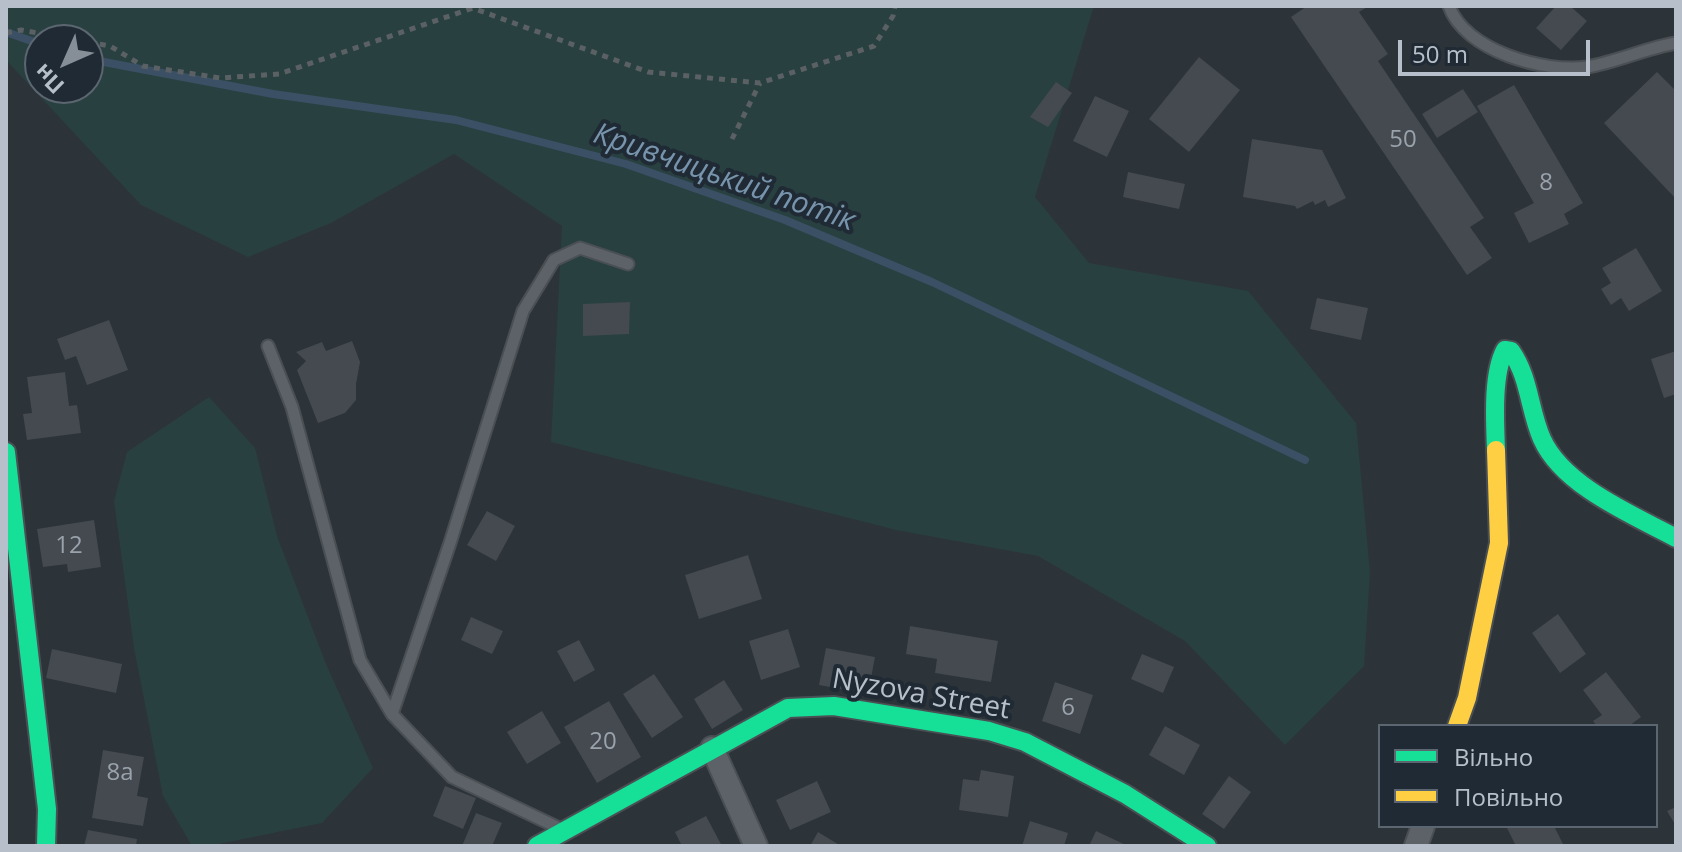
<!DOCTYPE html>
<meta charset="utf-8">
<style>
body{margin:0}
#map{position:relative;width:1682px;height:852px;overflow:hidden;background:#2c3339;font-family:"Open Sans",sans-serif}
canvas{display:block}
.frame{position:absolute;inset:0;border:8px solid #b7c0ca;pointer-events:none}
.legend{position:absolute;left:1378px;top:724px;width:280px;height:104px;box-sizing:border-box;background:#1f2a35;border:2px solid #5c6671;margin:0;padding:10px 14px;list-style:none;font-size:24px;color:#b7c0ca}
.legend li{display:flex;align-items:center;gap:16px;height:40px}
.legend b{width:40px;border:2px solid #5c6671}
.north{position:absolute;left:24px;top:24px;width:80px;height:80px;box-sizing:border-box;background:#1f2a35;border:2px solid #5c6671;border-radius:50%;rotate:225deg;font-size:22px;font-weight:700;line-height:32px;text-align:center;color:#b7c0ca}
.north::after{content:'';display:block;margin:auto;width:28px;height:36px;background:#868f97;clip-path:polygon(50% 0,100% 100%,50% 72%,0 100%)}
.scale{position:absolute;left:1398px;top:40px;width:192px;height:36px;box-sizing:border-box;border:4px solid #b7c0ca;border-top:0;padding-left:10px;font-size:24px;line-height:28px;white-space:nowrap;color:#b7c0ca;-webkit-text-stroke:6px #1f2a35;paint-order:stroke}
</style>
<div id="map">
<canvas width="1682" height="852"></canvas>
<div class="frame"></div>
<ul class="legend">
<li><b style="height:10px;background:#16e098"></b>Вільно</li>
<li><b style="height:10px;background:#ffcf43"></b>Повільно</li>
</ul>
<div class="north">Пн</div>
<div class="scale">50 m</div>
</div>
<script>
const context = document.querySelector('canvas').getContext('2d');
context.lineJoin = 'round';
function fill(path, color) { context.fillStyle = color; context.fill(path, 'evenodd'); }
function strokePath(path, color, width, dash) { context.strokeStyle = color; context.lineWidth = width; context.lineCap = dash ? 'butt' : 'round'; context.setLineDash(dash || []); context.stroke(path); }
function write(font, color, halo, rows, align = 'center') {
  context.font = font + ' "Open Sans",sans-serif'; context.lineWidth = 8; context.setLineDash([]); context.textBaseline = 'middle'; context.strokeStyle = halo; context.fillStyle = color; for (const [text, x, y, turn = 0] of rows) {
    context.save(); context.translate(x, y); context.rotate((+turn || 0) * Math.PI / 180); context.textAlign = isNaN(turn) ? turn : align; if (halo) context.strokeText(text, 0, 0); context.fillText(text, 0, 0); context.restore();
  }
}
const green = new Path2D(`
 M 6,6 L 1094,6 L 1035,197 L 1089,263 L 1248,291 L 1356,423 L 1370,572 L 1364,666 L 1285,745 L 1185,641 L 1038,556 L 896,530 L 551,442 L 562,226 L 454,154 L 331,223 L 248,257 L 141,205 L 6,60 ZM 40,40 L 88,40 L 88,88 L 40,88 Z
 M 209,397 L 255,448 L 277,536 L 326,664 L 373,768 L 322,823 L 209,846 L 192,846 L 163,796 L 134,648 L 114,501 L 127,452 Z`);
const stream = new Path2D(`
 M 6,32 L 40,44
 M 88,59 L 273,94 L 456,120 L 626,164 L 785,220 L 932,282 L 1305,460`);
const building = new Path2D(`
 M 1307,6 L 1369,6 L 1359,12 L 1388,54 L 1378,61 L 1484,218 L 1470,227 L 1492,258 L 1467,275 L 1291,17 Z
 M 1556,6 L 1570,6 L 1587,21 L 1561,50 L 1536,28 Z
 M 1199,57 L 1240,90 L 1189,152 L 1149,119 Z
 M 1657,72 L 1676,91 L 1676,199 L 1604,123 Z
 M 1056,82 L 1072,93 L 1048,127 L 1030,117 Z
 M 1514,85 L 1583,203 L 1564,214 L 1569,224 L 1529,243 L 1514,213 L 1534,203 L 1477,106 Z
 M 1463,89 L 1478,112 L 1437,138 L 1422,114 Z
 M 1095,96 L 1129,111 L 1107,157 L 1073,141 Z
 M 1252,139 L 1322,150 L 1346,198 L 1328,207 L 1325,200 L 1315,205 L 1313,201 L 1297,209 L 1295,206 L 1243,197 Z
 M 1128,172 L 1185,184 L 1179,209 L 1123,197 Z
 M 1636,248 L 1662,291 L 1629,311 L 1621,298 L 1611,305 L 1601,289 L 1611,283 L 1602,268 Z
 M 1317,298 L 1368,308 L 1361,340 L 1310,329 Z
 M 630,302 L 629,334 L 583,336 L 583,304 Z
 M 109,320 L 128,370 L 87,385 L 76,356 L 65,360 L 57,339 Z
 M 352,341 L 360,362 L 356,384 L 356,400 L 345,413 L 318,423 L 297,370 L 306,361 L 296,352 L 322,342 L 326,351 Z
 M 1676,351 L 1676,394 L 1664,398 L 1651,359 Z
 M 65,372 L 69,406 L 77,405 L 81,433 L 27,440 L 23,414 L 32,413 L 27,377 Z
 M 487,511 L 515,526 L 496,561 L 467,545 Z
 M 94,520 L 101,567 L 68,572 L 67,564 L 43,567 L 37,529 Z
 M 748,555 L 762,599 L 699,619 L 685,575 Z
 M 1558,614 L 1586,654 L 1560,673 L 1532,633 Z
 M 471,617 L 503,631 L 492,654 L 461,640 Z
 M 910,626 L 998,641 L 991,682 L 935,673 L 937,659 L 906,654 Z
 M 788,629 L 800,667 L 761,680 L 749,641 Z
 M 579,640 L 595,670 L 574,682 L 557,651 Z
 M 826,648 L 875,657 L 868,694 L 819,685 Z
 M 52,649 L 122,664 L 116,693 L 46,678 Z
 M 1142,654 L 1174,667 L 1163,693 L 1131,679 Z
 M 1606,672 L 1641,717 L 1629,726 L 1597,726 L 1593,721 L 1602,715 L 1583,690 Z
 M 654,674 L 683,717 L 652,738 L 623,694 Z
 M 724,680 L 743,710 L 712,729 L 694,699 Z
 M 1055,682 L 1093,695 L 1080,734 L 1042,721 Z
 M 609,701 L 641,757 L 597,783 L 564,727 Z
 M 542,711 L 561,743 L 527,764 L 507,732 Z
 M 1165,726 L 1200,745 L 1184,775 L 1149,755 Z
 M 103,750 L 144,757 L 137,796 L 148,798 L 143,826 L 92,818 Z
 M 981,770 L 1014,776 L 1008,817 L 959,810 L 963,779 L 979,781 Z
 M 1229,776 L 1251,792 L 1224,829 L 1202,814 Z
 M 817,781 L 831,812 L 790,830 L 776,800 Z
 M 445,786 L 476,798 L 463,829 L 433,816 Z
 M 1676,807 L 1676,826 L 1667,811 Z
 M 476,813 L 502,823 L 492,846 L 462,846 Z
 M 706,816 L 722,846 L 682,846 L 675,832 Z
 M 1030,821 L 1068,833 L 1064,846 L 1022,846 Z
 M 1506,826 L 1554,826 L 1564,846 L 1516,846 Z
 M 88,830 L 137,839 L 136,846 L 84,846 Z
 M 1096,831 L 1128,846 L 1089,846 Z
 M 818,832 L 841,846 L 810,846 Z`);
const path = new Path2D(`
 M 467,6 L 648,72 L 760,83 L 874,46 L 893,16 L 895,6
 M 6,33 L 21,30 L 76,40
 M 88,42 L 110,46 L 143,66 L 220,78 L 279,74 L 473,8
 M 732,139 L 760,83`);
const lane = new Path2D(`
 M 1449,6 C 1465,51 1544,73 1587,67 C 1617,62 1646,48 1676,43
 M 268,346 L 292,407 L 360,660 L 392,714 L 452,777 L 559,828
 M 392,714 L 450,543 L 523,311 L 554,260 L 580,248 L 628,264`);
const street = new Path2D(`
 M 712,748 L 756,846
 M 1416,846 L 1423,826`);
const fast = new Path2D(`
 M 1496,450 C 1495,422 1492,374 1505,350 L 1511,351 C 1530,378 1529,410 1542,439 C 1563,486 1633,515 1676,538
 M 6,452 L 47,809 L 46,846
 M 537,846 L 788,708 L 834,706 L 989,731 L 1025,742 L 1125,794 L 1207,846`);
const slow = new Path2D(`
 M 1457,726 L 1467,698 L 1499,543 L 1496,450`);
const numberNames = [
 ["50",1403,140],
 ["8",1546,183],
 ["12",69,546],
 ["6",1068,708],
 ["20",603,742],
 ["8а",120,773]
];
const streetNames = [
 ["Nyzova Street",921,695,10]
];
const waterNames = [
 ["Кривчицький потік",724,178,19]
];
fill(green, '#294040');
strokePath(stream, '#3b5064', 8);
fill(building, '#444a4f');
strokePath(lane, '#4a4f54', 15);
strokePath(street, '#4a4f54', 26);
strokePath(fast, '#4a4f54', 22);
strokePath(slow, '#4a4f54', 22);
strokePath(path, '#5a6064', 5, [6, 6]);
strokePath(lane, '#5c6267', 11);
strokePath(street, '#5c6267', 22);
strokePath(fast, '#16e098', 18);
strokePath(slow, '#ffcf43', 18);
write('24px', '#9aa2ab', null, numberNames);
write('28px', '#b7c0ca', '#1f2a35', streetNames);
write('italic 30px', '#7894ac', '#1f2a35', waterNames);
</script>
